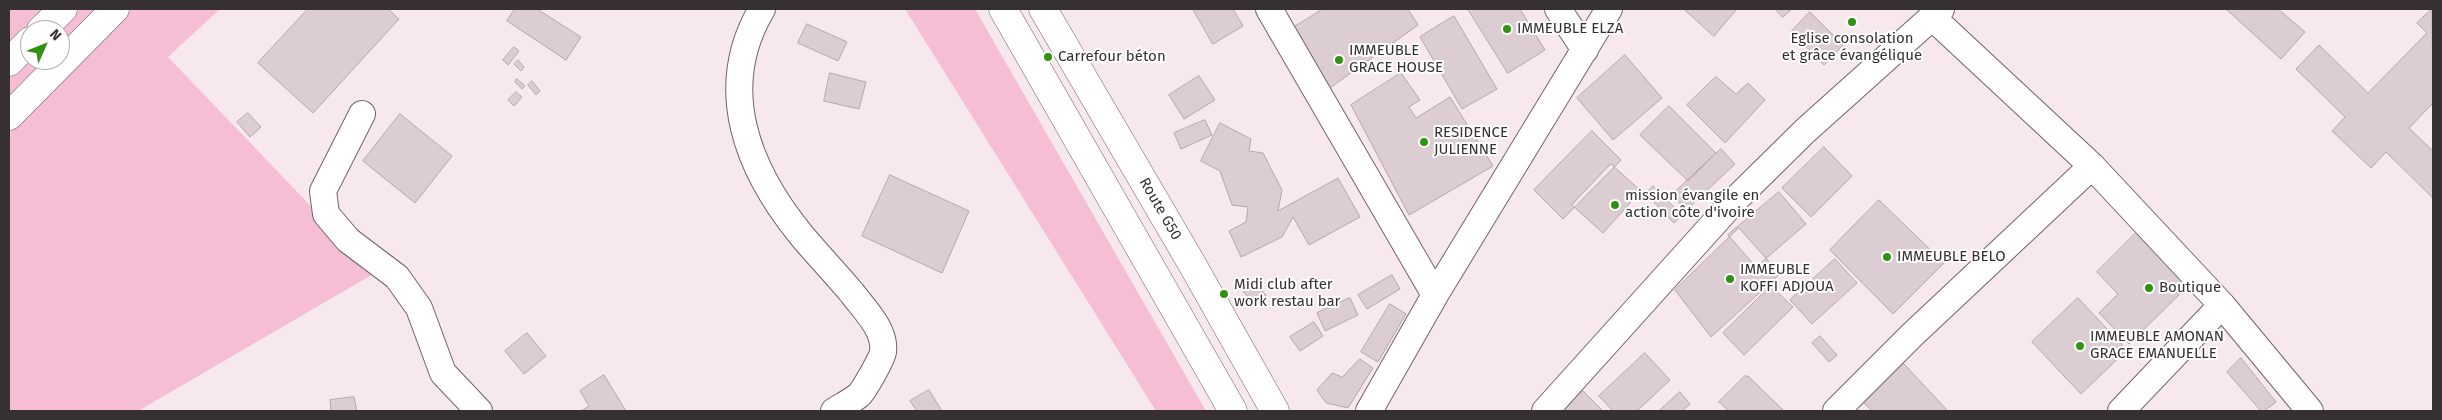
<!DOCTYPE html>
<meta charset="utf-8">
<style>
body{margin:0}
#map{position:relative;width:2442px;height:420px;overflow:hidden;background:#f7e8ee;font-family:"Fira Sans",sans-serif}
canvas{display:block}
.frame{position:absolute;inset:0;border:10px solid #363033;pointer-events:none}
.north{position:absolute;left:20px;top:20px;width:50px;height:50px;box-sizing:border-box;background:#fff;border:1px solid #afacad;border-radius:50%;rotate:46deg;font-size:14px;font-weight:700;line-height:20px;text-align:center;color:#363033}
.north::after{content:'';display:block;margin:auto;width:18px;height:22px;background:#309210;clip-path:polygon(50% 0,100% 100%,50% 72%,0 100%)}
</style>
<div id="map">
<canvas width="2442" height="420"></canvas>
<div class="frame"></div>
<div class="north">N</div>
</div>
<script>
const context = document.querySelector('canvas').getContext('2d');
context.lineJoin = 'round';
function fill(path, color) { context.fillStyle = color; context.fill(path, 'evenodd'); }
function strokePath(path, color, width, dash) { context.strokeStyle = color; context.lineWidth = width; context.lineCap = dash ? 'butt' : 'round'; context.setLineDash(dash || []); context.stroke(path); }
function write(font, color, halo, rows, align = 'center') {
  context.font = font + ' "Fira Sans",sans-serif'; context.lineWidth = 4; context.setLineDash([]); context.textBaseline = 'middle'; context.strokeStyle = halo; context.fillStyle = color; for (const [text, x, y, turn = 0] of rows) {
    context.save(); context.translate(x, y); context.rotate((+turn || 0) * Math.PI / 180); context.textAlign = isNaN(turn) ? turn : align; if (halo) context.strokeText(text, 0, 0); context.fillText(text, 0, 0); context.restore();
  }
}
const green = new Path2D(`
 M 9,9 L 220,9 L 168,57 L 375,273 L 138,411 L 9,411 ZM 30,30 L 60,30 L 60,60 L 30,60 Z
 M 905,9 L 975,9 L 1206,411 L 1156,411 Z`);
const building = new Path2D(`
 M 308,9 L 388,9 L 399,19 L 313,113 L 258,63 Z
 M 515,9 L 537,9 L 581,37 L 566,60 L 507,21 Z
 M 1193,9 L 1233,9 L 1243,26 L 1213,44 Z
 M 1323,9 L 1408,9 L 1418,25 L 1327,90 L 1291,29 Z
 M 1468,9 L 1520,9 L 1545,50 L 1508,73 Z
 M 1684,9 L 1737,9 L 1714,36 Z
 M 1775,9 L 1792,9 L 1783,17 Z
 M 2228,9 L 2278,9 L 2305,32 L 2281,59 L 2227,10 Z
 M 2432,9 L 2433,103 L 2409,128 L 2433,151 L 2433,198 L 2386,152 L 2371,168 L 2332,131 L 2345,117 L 2296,69 L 2319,45 L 2368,93 L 2427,33 L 2417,23 Z
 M 1810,12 L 1843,45 L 1824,65 L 1791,32 Z
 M 1454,16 L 1497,89 L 1462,109 L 1420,37 Z
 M 807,24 L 847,42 L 838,61 L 798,43 Z
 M 514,47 L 519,51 L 508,65 L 503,60 Z
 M 1625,55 L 1662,98 L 1613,140 L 1577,98 Z
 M 518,60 L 524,67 L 521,71 L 514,64 Z
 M 830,73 L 866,82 L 859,109 L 824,101 Z
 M 1401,73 L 1420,100 L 1409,107 L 1416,118 L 1450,97 L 1493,166 L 1409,215 L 1351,105 Z
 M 1199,76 L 1215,100 L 1184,119 L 1169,95 Z
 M 1716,77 L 1736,94 L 1748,83 L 1765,100 L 1725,143 L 1687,105 Z
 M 517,79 L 525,86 L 522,89 L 515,82 Z
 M 532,81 L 540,91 L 536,95 L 528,85 Z
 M 516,92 L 522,97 L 514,106 L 508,100 Z
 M 1669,106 L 1716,153 L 1688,181 L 1640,135 Z
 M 248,113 L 261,127 L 250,137 L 237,122 Z
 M 400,114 L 452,156 L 415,203 L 363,161 Z
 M 1205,120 L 1212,135 L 1181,149 L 1174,133 Z
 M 1220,123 L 1251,139 L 1249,151 L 1263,153 L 1282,190 L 1278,211 L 1338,178 L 1360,217 L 1309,245 L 1293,217 L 1282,237 L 1241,257 L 1229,231 L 1246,222 L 1248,207 L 1232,205 L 1220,171 L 1201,161 Z
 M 1592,131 L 1621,160 L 1563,219 L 1534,190 Z
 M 1824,147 L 1852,176 L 1811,217 L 1782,188 Z
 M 1721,149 L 1735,164 L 1686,210 L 1672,195 Z
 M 1611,164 L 1641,191 L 1603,233 L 1572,205 Z
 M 890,175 L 969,211 L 942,273 L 862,236 Z
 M 1653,186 L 1682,215 L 1674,223 L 1646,194 Z
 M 1779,192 L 1806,224 L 1756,267 L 1728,235 Z
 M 1879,200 L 1944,263 L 1893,314 L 1830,250 Z
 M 1739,228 L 1780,274 L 1711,337 L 1675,290 Z
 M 2136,233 L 2188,286 L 2129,344 L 2099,313 L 2118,294 L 2097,272 Z
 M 1835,259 L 1857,283 L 1812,324 L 1790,300 Z
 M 1392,275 L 1400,289 L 1367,309 L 1358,295 Z
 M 1255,281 L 1267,297 L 1255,306 L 1243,291 Z
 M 1771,286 L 1793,307 L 1744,355 L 1723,333 Z
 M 1350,298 L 1358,315 L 1325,331 L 1317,313 Z
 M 2078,298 L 2127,350 L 2081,394 L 2032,342 Z
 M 1390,304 L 1406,314 L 1378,362 L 1361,352 Z
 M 1314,322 L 1323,336 L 1300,351 L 1290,337 Z
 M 527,333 L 546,356 L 524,374 L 505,351 Z
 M 1820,336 L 1837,355 L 1829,362 L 1812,343 Z
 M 1645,353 L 1670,380 L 1637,411 L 1613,411 L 1599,396 Z
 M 2241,358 L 2276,402 L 2264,411 L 2261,411 L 2227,372 Z
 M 1360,359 L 1373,368 L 1348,408 L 1326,403 L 1317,390 L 1332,373 L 1342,377 Z
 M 1903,363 L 1948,411 L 1872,411 L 1862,401 Z
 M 604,375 L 626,411 L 581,411 L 589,406 L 580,391 Z
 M 1745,376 L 1748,376 L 1784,411 L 1729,411 L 1719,402 Z
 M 929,390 L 942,411 L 917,411 L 910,401 Z
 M 1583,391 L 1603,411 L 1561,411 Z
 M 1680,392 L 1690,404 L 1682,411 L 1659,411 Z
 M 354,397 L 357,411 L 331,411 L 330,400 Z`);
const street = new Path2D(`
 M 762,9 C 715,88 747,169 802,236 C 818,255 835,273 852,293 C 864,309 886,330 883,352 C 883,357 863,392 859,395 C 852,401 842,406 834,411
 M 1269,9 L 1435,295
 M 1558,9 L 1585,50
 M 1932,17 L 2092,166 L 2222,305 L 2310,411
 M 362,114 L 323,191 L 326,214 L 348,240 L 397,277 L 419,308 L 443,373 L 479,411
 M 1369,411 L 1435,295 L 1609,9
 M 1545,411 L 1736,199 L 1805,131 L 1941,9
 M 1836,411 L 1912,335 L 2092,166
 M 2121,411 L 2222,305`);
const secondary = new Path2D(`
 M 1003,9 L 1233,411
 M 1043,9 L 1192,264 L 1275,411`);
const highway = new Path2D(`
 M 41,30 L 63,9
 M 9,62 L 30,41
 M 9,116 L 115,9`);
const markers = [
 [1852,22,5,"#309210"],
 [1507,29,5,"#309210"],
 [1048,57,5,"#309210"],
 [1339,60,5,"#309210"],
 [1424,142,5,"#309210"],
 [1615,205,5,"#309210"],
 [1887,257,5,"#309210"],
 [1730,279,5,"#309210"],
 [2149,288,5,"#309210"],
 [1224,294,5,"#309210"],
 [2080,346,5,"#309210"]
];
const poiNames = [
 ["IMMEUBLE ELZA",1517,29],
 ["Eglise consolation",1852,39,"center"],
 ["et grâce évangélique",1852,56,"center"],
 ["IMMEUBLE",1349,51],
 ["GRACE HOUSE",1349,68],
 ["Carrefour béton",1058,57],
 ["RESIDENCE",1434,133],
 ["JULIENNE",1434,150],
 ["mission évangile en",1625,196],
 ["action côte d'ivoire",1625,213],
 ["IMMEUBLE BELO",1897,257],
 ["IMMEUBLE",1740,270],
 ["KOFFI ADJOUA",1740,287],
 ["Midi club after",1234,285],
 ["work restau bar",1234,302],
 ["Boutique",2159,288],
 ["IMMEUBLE AMONAN",2090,337],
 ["GRACE EMANUELLE",2090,354]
];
const streetNames = [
 ["Route G50",1160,209,60]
];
fill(green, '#f5bed5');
fill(building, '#dccdd3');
strokePath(building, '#b5a6ac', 1);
strokePath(street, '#716369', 28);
strokePath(secondary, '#716369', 29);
strokePath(highway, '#716369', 29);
strokePath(street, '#fff', 26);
strokePath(secondary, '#fff', 28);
strokePath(highway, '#fff', 28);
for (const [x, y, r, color] of markers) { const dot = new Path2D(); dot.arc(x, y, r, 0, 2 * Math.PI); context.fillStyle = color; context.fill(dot); strokePath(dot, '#fff', 2); }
write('15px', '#363033', '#fff', poiNames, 'left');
write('15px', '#363033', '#fff', streetNames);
</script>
